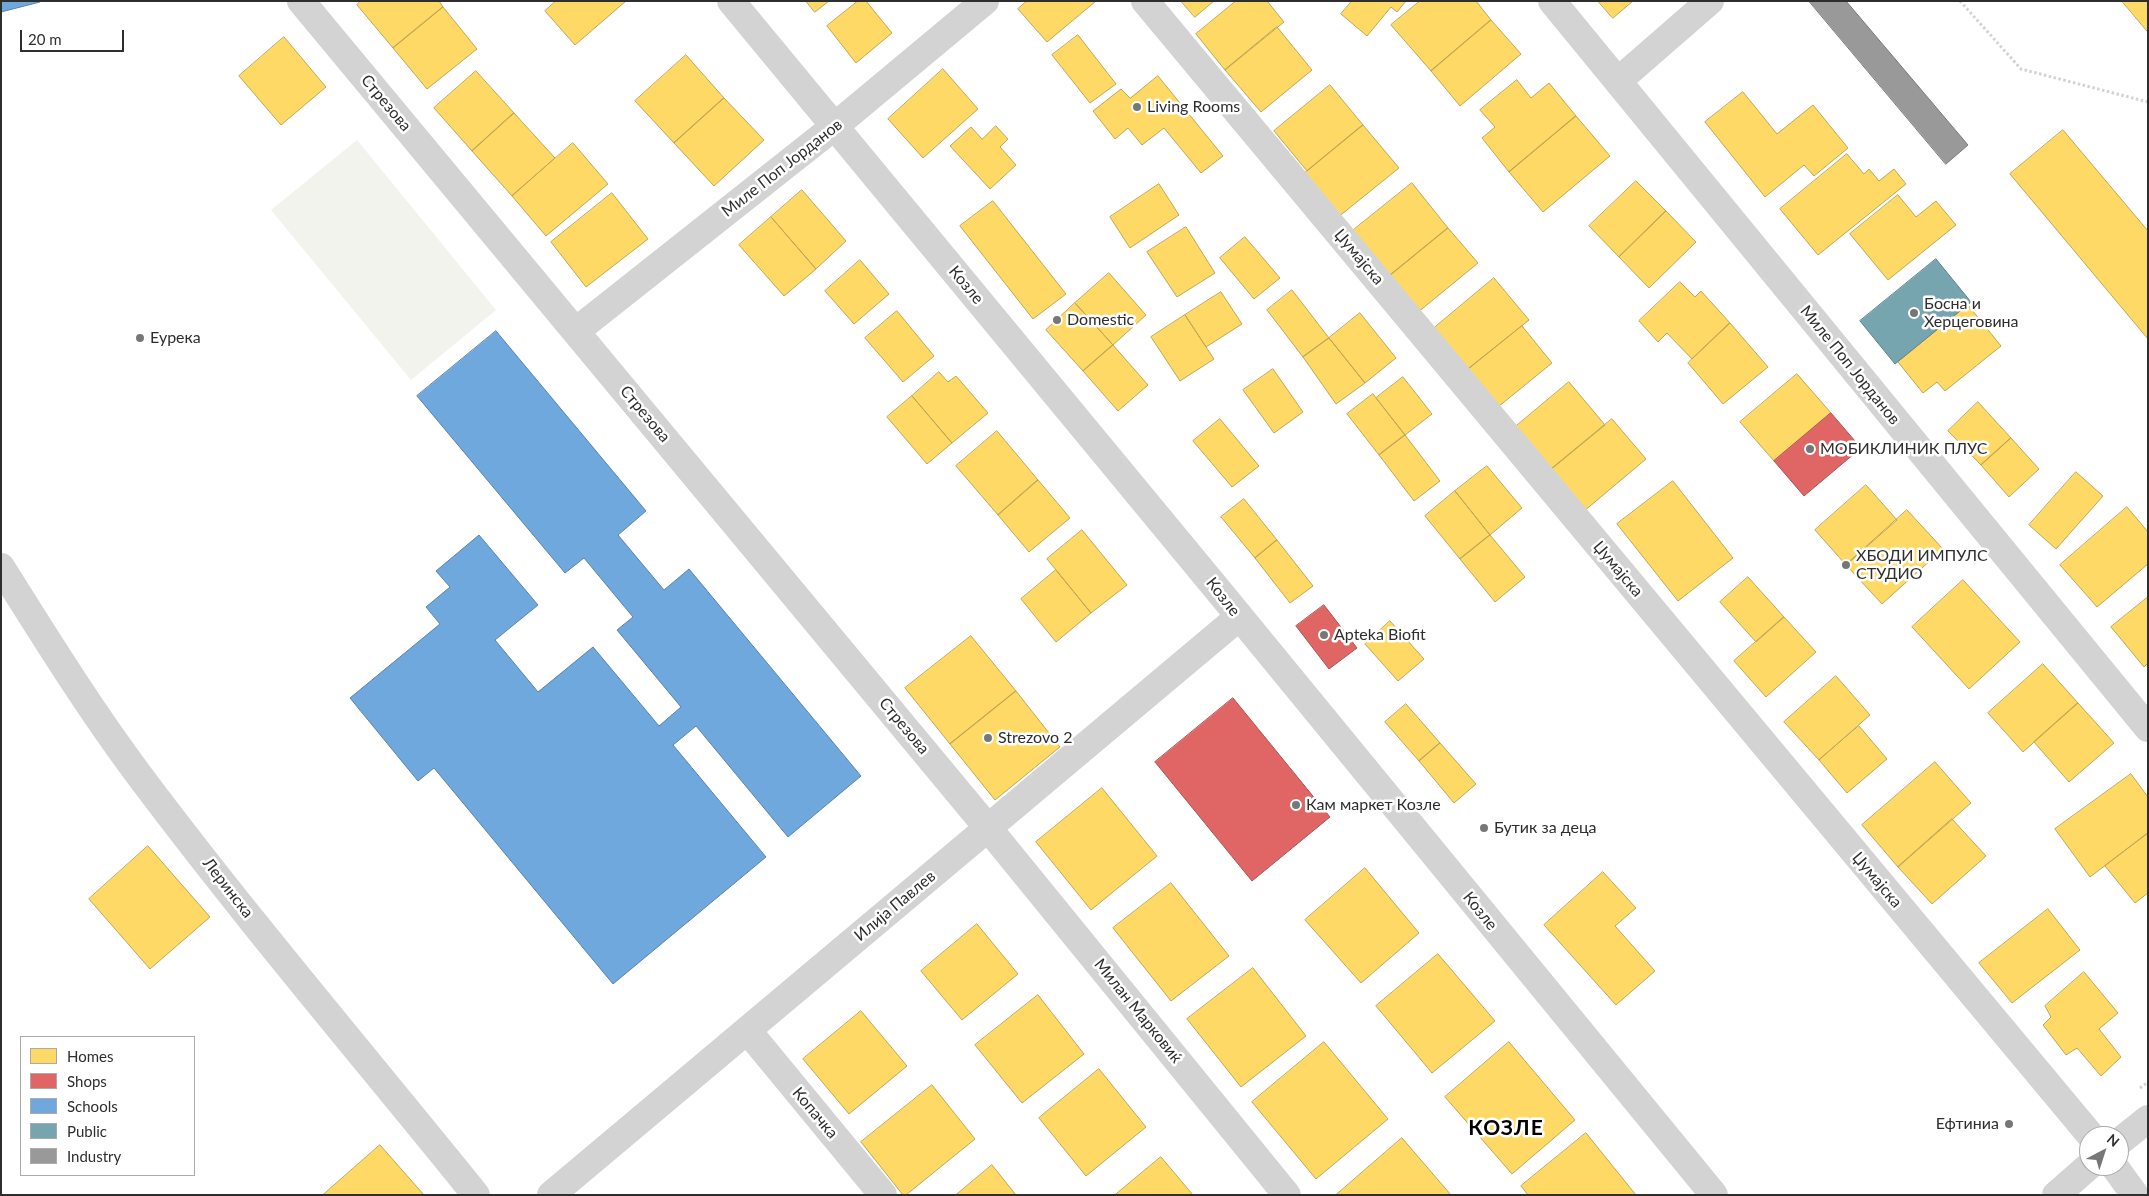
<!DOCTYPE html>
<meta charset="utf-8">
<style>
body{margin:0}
#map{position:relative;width:2149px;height:1196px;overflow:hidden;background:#fff;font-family:Lato,sans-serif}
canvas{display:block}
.frame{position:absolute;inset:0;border:2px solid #2e2e2e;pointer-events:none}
.legend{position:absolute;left:20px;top:1036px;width:175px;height:140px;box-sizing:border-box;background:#fff;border:1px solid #ababab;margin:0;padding:6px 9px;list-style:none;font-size:15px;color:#2e2e2e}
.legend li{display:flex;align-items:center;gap:10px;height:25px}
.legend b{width:25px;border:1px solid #ababab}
.north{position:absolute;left:2079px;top:1126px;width:50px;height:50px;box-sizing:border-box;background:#fff;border:1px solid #ababab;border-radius:50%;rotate:40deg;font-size:14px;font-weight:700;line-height:20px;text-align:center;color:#2e2e2e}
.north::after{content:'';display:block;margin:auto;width:18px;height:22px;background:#777;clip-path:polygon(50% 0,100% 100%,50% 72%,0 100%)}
.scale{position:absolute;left:20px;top:30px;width:104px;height:22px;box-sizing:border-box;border:2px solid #2e2e2e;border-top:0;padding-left:6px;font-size:15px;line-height:18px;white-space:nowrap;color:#2e2e2e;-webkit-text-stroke:4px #fff;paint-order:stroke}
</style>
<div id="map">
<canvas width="2149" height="1196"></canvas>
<div class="frame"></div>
<ul class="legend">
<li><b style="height:14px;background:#ffd966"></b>Homes</li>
<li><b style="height:14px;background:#e06666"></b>Shops</li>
<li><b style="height:14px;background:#6fa8dc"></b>Schools</li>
<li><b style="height:14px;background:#76a5af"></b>Public</li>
<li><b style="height:14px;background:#999"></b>Industry</li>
</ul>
<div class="north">N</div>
<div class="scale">20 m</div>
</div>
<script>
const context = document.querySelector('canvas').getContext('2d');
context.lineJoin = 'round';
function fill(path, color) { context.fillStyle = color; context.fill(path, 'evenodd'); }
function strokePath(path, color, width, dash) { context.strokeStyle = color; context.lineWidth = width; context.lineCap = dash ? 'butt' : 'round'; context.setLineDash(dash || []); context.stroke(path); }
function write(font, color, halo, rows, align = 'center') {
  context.font = font + ' Lato,sans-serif'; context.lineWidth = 5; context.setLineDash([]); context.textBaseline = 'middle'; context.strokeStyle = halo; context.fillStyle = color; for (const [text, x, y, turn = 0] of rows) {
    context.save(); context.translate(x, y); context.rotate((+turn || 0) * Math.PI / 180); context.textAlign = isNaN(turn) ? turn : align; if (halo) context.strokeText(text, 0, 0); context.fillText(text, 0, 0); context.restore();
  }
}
const green = new Path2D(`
 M 357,140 L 496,310 L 411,380 L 271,210 Z`);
const homes = new Path2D(`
 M 361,1 L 439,1 L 443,7 L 393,48 L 357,5 Z
 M 556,1 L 626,1 L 575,45 L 545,11 Z
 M 806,1 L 829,1 L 815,12 Z
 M 858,1 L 866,1 L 892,33 L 856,63 L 827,26 Z
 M 1027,1 L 1096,1 L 1047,42 L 1018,9 Z
 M 1181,1 L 1214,1 L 1195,17 Z
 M 1236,1 L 1267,1 L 1284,22 L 1225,70 L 1196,34 Z
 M 1352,1 L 1406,1 L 1397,12 L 1391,7 L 1367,36 L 1341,14 Z
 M 1420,1 L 1476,1 L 1491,20 L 1431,71 L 1391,25 Z
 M 1598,1 L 1633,1 L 1613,18 Z
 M 2122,1 L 2148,1 L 2148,32 Z
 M 443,7 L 477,49 L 427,89 L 393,48 Z
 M 1491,20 L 1521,54 L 1460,106 L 1431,71 Z
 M 1277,27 L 1312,70 L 1261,112 L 1225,70 Z
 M 1078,35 L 1116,84 L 1090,103 L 1052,55 Z
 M 284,37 L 326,87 L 281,125 L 239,76 Z
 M 686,55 L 724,98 L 674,143 L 635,101 Z
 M 943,69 L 978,109 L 923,158 L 888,119 Z
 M 476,71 L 514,113 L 472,151 L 434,108 Z
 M 1158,76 L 1223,156 L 1201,173 L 1164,128 L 1142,145 L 1128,128 L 1115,139 L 1093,111 L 1121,89 L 1130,98 Z
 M 1517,80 L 1531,98 L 1549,83 L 1576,116 L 1509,172 L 1482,138 L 1495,127 L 1480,110 Z
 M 1330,85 L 1363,125 L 1307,171 L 1274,131 Z
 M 1743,92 L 1777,134 L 1813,105 L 1848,148 L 1814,176 L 1804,165 L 1765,197 L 1705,122 Z
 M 724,98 L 764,140 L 714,186 L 674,143 Z
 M 514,113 L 555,158 L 512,196 L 472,151 Z
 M 1576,116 L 1610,156 L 1543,212 L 1509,172 Z
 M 1363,125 L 1399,168 L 1337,218 L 1301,176 Z
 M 996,126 L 1008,139 L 1000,147 L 1016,165 L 990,189 L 950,146 L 971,127 L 982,139 Z
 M 2063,130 L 2148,231 L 2148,339 L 2010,174 Z
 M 573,143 L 608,184 L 546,236 L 512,196 Z
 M 1847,154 L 1864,174 L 1869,169 L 1879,181 L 1894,169 L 1906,184 L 1818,255 L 1780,209 Z
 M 1636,181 L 1666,211 L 1619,257 L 1589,226 Z
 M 1412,183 L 1448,228 L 1388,277 L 1351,232 Z
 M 1159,184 L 1179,215 L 1130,248 L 1110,217 Z
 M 802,190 L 846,241 L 816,269 L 771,217 Z
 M 612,193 L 648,239 L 586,287 L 551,242 Z
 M 1898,195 L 1916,217 L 1936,201 L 1956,225 L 1888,280 L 1850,234 Z
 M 993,201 L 1066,294 L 1033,319 L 960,226 Z
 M 1666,211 L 1696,242 L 1649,288 L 1619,257 Z
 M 771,217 L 816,269 L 784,296 L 739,245 Z
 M 1186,227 L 1215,273 L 1177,297 L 1147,252 Z
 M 1448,228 L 1478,263 L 1417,313 L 1388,277 Z
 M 1245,237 L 1280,278 L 1254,299 L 1220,258 Z
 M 860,260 L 889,294 L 854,324 L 825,291 Z
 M 1109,273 L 1146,315 L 1113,345 L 1075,303 Z
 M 1494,278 L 1529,320 L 1467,370 L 1433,329 Z
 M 1680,282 L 1695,297 L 1701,291 L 1730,323 L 1692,359 L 1667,333 L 1658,342 L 1639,321 Z
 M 1292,290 L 1329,338 L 1303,357 L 1267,310 Z
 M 1221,292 L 1242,324 L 1206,347 L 1185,315 Z
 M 1075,303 L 1113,345 L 1083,371 L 1046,330 Z
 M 1968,305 L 2001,346 L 1945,391 L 1937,382 L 1923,393 L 1898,362 Z
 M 897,311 L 934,356 L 903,382 L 865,338 Z
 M 1360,313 L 1396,358 L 1365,383 L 1329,338 Z
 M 1185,315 L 1214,359 L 1180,381 L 1151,337 Z
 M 1730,323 L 1768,367 L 1723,404 L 1688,363 Z
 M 1522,326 L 1552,363 L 1498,407 L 1467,370 Z
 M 1329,338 L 1365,383 L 1336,404 L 1303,357 Z
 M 1113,345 L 1148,385 L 1118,411 L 1083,371 Z
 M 1273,369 L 1303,412 L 1274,433 L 1243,390 Z
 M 939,372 L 948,382 L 956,376 L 988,413 L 952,443 L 912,396 Z
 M 1797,374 L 1831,413 L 1774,461 L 1740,422 Z
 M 1403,377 L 1432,414 L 1405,435 L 1376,398 Z
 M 1569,382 L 1605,425 L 1549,471 L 1514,428 Z
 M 1373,394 L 1405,435 L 1379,455 L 1347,414 Z
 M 912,396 L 952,443 L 927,464 L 887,417 Z
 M 1978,402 L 2011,438 L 1981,465 L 1948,431 Z
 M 1220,419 L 1259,466 L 1232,487 L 1193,441 Z
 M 1612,419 L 1646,459 L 1583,512 L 1549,471 Z
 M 997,431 L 1038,480 L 998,515 L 956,466 Z
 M 1405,435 L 1440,481 L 1414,501 L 1379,455 Z
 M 2011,438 L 2039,469 L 2009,497 L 1981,465 Z
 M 1487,466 L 1522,508 L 1490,535 L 1455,491 Z
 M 2076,472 L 2103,496 L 2056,549 L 2029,525 Z
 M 1038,480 L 1070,518 L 1029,552 L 998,515 Z
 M 1673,481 L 1733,558 L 1678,601 L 1617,524 Z
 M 1866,485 L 1897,520 L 1846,565 L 1815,530 Z
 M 1455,491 L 1490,535 L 1460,559 L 1425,516 Z
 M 1244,499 L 1277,540 L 1255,558 L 1221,517 Z
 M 2127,507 L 2148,532 L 2148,564 L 2097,607 L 2060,565 Z
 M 1907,510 L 1943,549 L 1882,604 L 1846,565 Z
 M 1082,530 L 1127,585 L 1091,613 L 1047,559 Z
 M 1490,535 L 1525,577 L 1495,602 L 1460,559 Z
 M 1277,540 L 1313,586 L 1290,603 L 1255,558 Z
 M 1056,570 L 1091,613 L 1056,642 L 1021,599 Z
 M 1748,577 L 1784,617 L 1756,642 L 1720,602 Z
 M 1963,580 L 2020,642 L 1969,689 L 1912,627 Z
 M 2148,597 L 2148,663 L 2144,667 L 2111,627 Z
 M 1784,617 L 1816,652 L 1766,697 L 1734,661 Z
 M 1390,621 L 1424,659 L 1398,681 L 1365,644 Z
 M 971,636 L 1016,691 L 950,744 L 905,688 Z
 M 2043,664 L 2078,703 L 2023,752 L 1988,713 Z
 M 1836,676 L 1870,715 L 1819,760 L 1784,722 Z
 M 1016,691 L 1060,747 L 995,800 L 950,744 Z
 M 2078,703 L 2114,743 L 2069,782 L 2034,742 Z
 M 1406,704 L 1440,743 L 1419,761 L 1385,722 Z
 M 1859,726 L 1887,759 L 1847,793 L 1819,760 Z
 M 1440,743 L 1476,784 L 1454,803 L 1419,761 Z
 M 1935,762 L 1971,803 L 1898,867 L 1862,825 Z
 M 2131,774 L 2148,797 L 2148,833 L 2090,877 L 2055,829 Z
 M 1102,788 L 1157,856 L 1091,910 L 1036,842 Z
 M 1952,819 L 1986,856 L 1932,904 L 1898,867 Z
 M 2148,833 L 2148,893 L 2135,903 L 2105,866 Z
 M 148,846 L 210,917 L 150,969 L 89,899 Z
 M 1365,868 L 1419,933 L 1361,983 L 1305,920 Z
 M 1603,872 L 1636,908 L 1615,926 L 1655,971 L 1616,1005 L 1544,925 Z
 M 1171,883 L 1229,956 L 1171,1001 L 1113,928 Z
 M 2048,909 L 2080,950 L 2012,1003 L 1979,963 Z
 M 977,924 L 1018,974 L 962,1020 L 921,971 Z
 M 1438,954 L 1495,1021 L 1432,1073 L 1376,1006 Z
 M 1253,968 L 1306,1036 L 1241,1087 L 1187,1019 Z
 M 2084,972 L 2118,1013 L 2099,1029 L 2121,1057 L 2101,1076 L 2077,1048 L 2066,1055 L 2043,1025 L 2051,1017 L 2045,1006 Z
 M 1038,995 L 1084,1054 L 1022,1103 L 975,1045 Z
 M 861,1011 L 907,1066 L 849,1114 L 803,1059 Z
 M 1324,1042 L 1388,1119 L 1316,1179 L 1252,1102 Z
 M 1509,1042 L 1575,1120 L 1512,1174 L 1445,1097 Z
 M 1099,1069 L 1146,1127 L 1086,1176 L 1039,1118 Z
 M 932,1085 L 975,1139 L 906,1195 L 903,1195 L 861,1142 Z
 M 1586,1133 L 1636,1195 L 1528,1195 L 1521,1186 Z
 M 1402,1138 L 1451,1195 L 1336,1195 Z
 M 380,1145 L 424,1195 L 323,1195 Z
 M 1161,1157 L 1193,1195 L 1115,1195 Z
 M 992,1165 L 1016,1195 L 956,1195 Z`);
const shops = new Path2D(`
 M 1831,413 L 1861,448 L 1804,496 L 1774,461 Z
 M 1324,605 L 1357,648 L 1329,669 L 1296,626 Z
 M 1233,698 L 1330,817 L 1252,881 L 1155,762 Z`);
const schools = new Path2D(`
 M 1,1 L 40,1 L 40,2 L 1,12 Z
 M 496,331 L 646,511 L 618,535 L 664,590 L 689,569 L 861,776 L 788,837 L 696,726 L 673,745 L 766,857 L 613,984 L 434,768 L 418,781 L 350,698 L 440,624 L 426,607 L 450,587 L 436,571 L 479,535 L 538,605 L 495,640 L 538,692 L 593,647 L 659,726 L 681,707 L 617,630 L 633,617 L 584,558 L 565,573 L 417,396 Z`);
const public = new Path2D(`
 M 1936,259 L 1971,302 L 1895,364 L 1860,321 Z`);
const industry = new Path2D(`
 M 1809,1 L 1846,1 L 1968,145 L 1946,164 Z`);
const path = new Path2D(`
 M 1960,1 L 2021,69 L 2148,102
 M 2140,1088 L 2148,1082`);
const minor = new Path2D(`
 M 301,1 L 988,828 L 1287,1195
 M 731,1 L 1217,589 L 1714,1195
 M 1145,1 L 2091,1136
 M 1552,1 L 2148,728
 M 1618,81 L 1710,1
 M 576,331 L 835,126 L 985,1
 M 1,567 C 45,637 89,708 139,775 C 246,918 363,1055 476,1195
 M 747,1030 L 883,1195
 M 2119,1142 L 2148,1119
 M 2114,1166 L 2135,1195
 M 551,1195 L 1239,617
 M 2056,1195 L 2089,1166`);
const markers = [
 [1137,107,5,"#777"],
 [1914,313,5,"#777"],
 [1057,320,5,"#777"],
 [140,338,5,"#777"],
 [1810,449,5,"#777"],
 [1846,565,5,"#777"],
 [1324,635,5,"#777"],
 [988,738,5,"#777"],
 [1296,805,5,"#777"],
 [1484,828,5,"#777"],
 [2009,1124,5,"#777"]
];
const streetNames = [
 ["Стрезова",386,103,50],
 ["Миле Поп Јорданов",782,168,-38],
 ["Џумајска",1359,257,50],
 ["Козле",966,285,50],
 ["Миле Поп Јорданов",1850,365,51],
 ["Стрезова",645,414,50],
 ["Џумајска",1618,569,50],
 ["Козле",1223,597,52],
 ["Стрезова",904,726,50],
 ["Џумајска",1877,880,50],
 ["Леринска",228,888,52],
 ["Илија Павлев",895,906,-40],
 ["Козле",1480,911,51],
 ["Милан Марковиќ",1138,1011,51],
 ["Копачка",815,1113,50]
];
const poiNames = [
 ["Living Rooms",1147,107],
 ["Босна и",1924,304],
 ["Херцеговина",1924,322],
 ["Domestic",1067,320],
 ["Еурека",150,338],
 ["МОБИКЛИНИК ПЛУС",1820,449],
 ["ХБОДИ ИМПУЛС",1856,556],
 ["СТУДИО",1856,574],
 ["Apteka Biofit",1334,635],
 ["Strezovo 2",998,738],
 ["Кам маркет Козле",1306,805],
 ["Бутик за деца",1494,828],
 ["Ефтиниа",1999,1124,"right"]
];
const districtNames = [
 ["КОЗЛЕ",1506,1128]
];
fill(green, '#f1f3ec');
fill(homes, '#ffd966');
strokePath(homes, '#c0a655', 1);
fill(shops, '#e06666');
strokePath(shops, '#ab5555', 1);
fill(schools, '#6fa8dc');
strokePath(schools, '#5c83a8', 1);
fill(public, '#76a5af');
strokePath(public, '#608188', 1);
fill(industry, '#999');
strokePath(industry, '#797979', 1);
strokePath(path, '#d3d3d3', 3, [2.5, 2.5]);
strokePath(minor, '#d3d3d3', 28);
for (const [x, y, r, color] of markers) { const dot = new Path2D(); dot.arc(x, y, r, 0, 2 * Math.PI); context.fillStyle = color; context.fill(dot); strokePath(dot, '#fff', 2); }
write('16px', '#2e2e2e', '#fff', streetNames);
write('16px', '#2e2e2e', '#fff', poiNames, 'left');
context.letterSpacing = '1px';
write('bold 21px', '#000', '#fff', districtNames);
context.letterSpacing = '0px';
</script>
